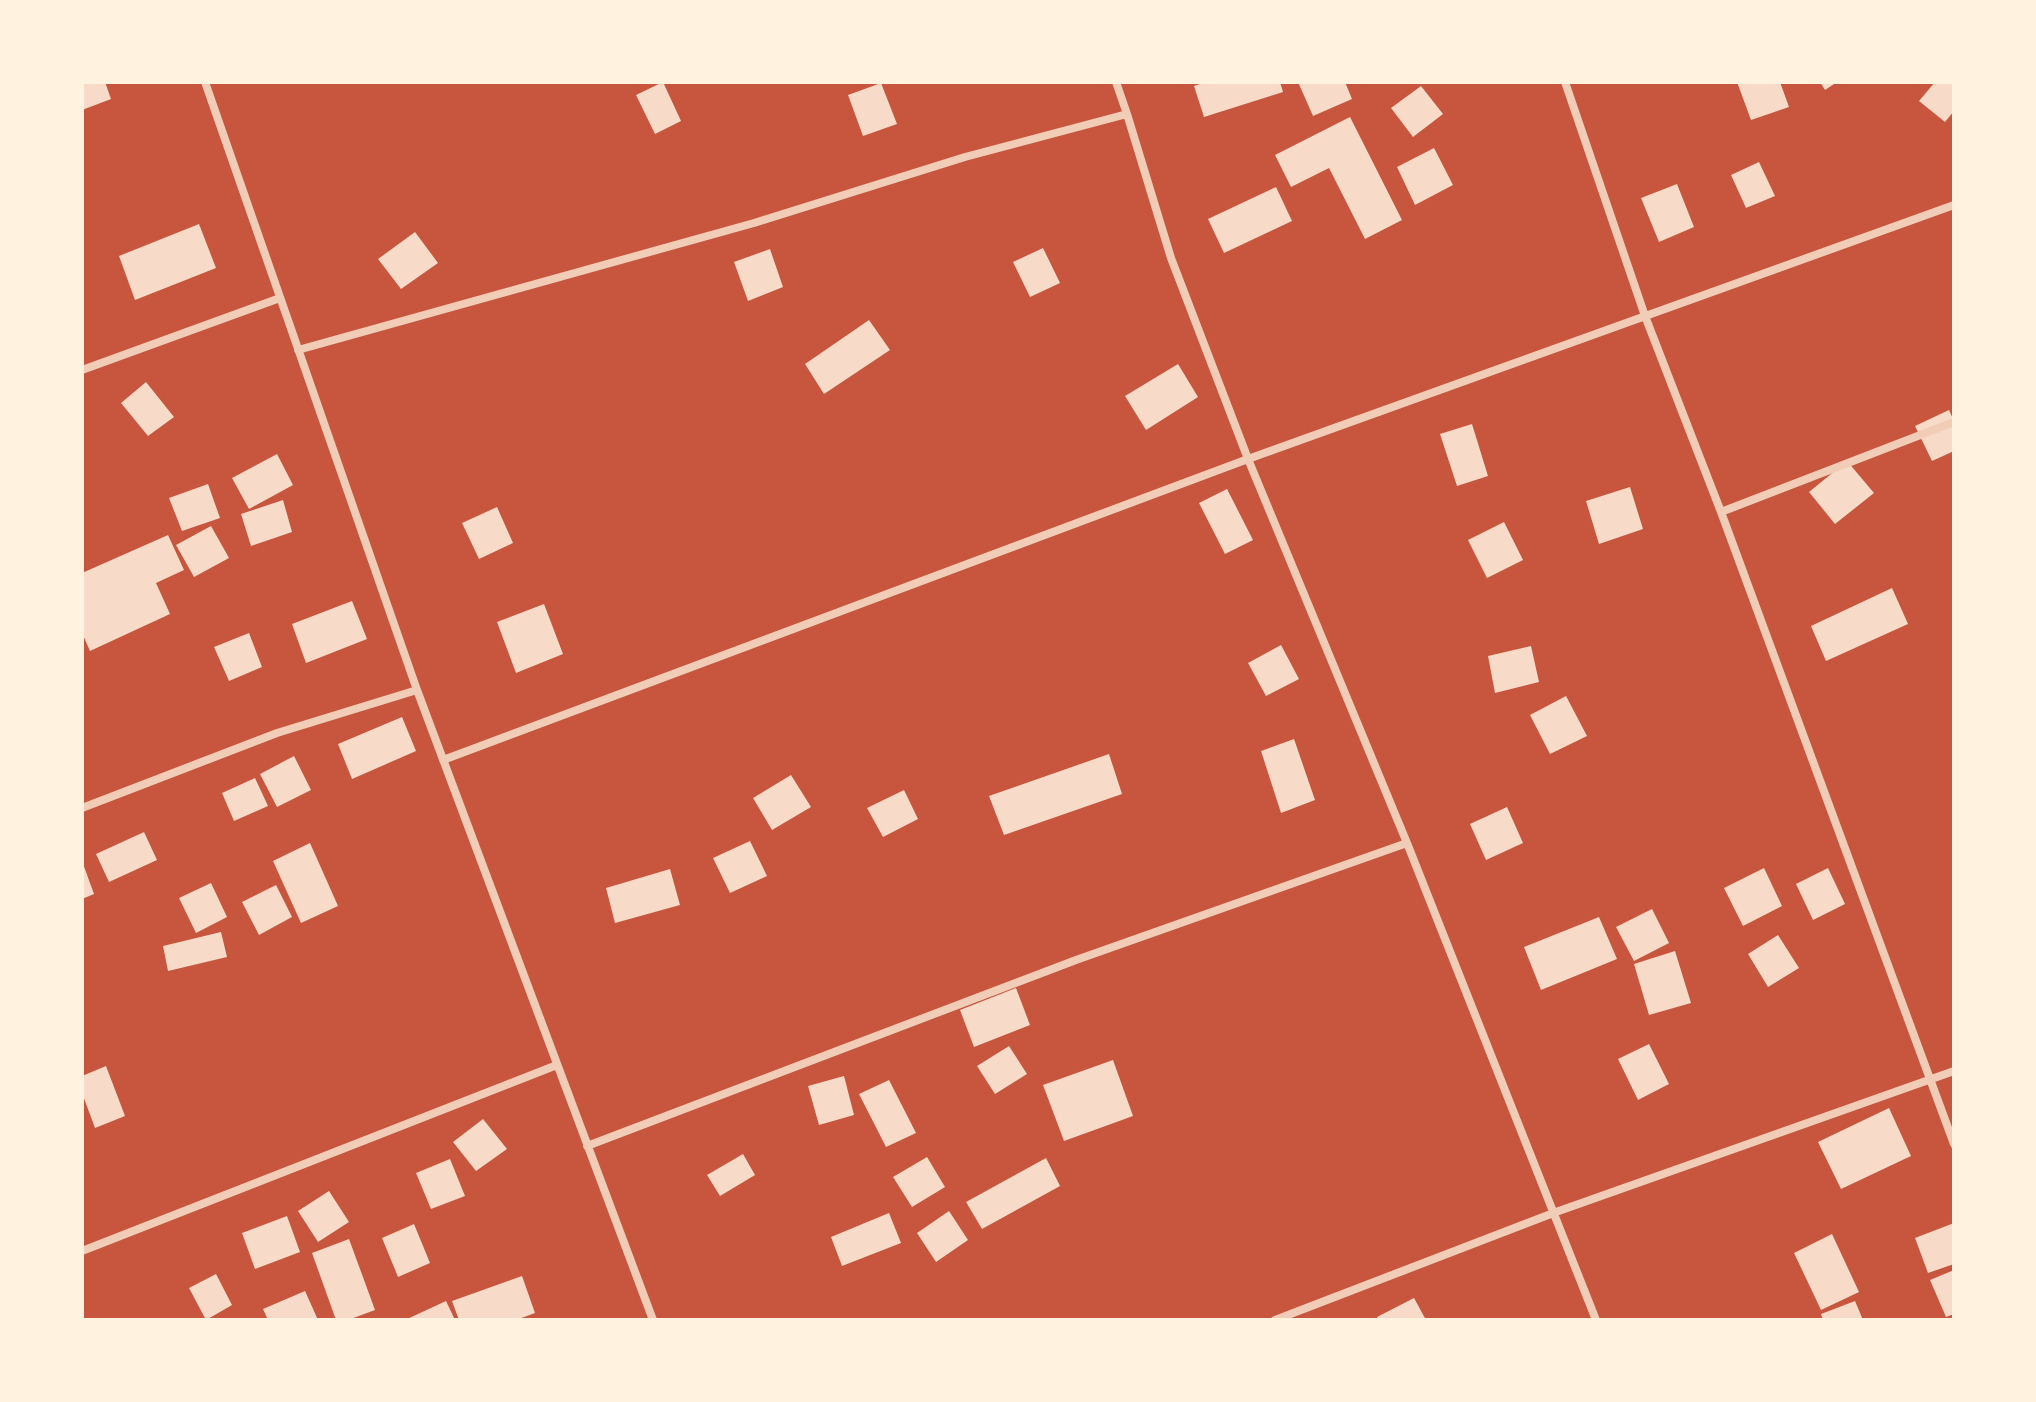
<!DOCTYPE html>
<style>
body{margin:0}
#map{position:relative;width:2036px;height:1402px;overflow:hidden;background:#c8553d;font-family:"Noto Serif",serif}
canvas{display:block}
.frame{position:absolute;inset:0;border:84px solid #fff3e0;pointer-events:none}
</style>
<div id="map">
<canvas width="2036" height="1402"></canvas>
<div class="frame"></div>
</div>
<script>
const context = document.querySelector('canvas').getContext('2d');
context.lineJoin = 'round';
function fill(path, color) { context.fillStyle = color; context.fill(path, 'evenodd'); }
function strokePath(path, color, width, dash) { context.strokeStyle = color; context.lineWidth = width; context.lineCap = dash ? 'butt' : 'round'; context.setLineDash(dash || []); context.stroke(path); }
const building = new Path2D(`
 M 82,82 L 105,82 L 111,99 L 82,110 Z
 M 663,82 L 681,121 L 655,134 L 636,95 Z
 M 1206,82 L 1280,82 L 1283,92 L 1204,117 L 1194,86 Z
 M 1298,82 L 1345,82 L 1352,99 L 1313,116 Z
 M 1737,82 L 1780,82 L 1789,107 L 1751,120 Z
 M 1820,82 L 1837,82 L 1825,90 Z
 M 1935,82 L 1954,82 L 1954,111 L 1945,122 L 1919,101 Z
 M 881,83 L 897,124 L 863,136 L 848,95 Z
 M 1421,86 L 1443,114 L 1413,137 L 1391,108 Z
 M 1350,117 L 1402,220 L 1365,239 L 1329,168 L 1291,187 L 1275,155 Z
 M 1434,148 L 1453,185 L 1415,205 L 1397,167 Z
 M 1759,162 L 1775,196 L 1746,208 L 1731,175 Z
 M 1677,184 L 1694,227 L 1659,242 L 1641,198 Z
 M 1276,187 L 1292,221 L 1224,253 L 1208,219 Z
 M 199,224 L 216,268 L 135,300 L 119,256 Z
 M 415,232 L 438,263 L 401,289 L 378,259 Z
 M 1043,248 L 1060,283 L 1030,297 L 1013,262 Z
 M 770,249 L 783,287 L 748,301 L 734,262 Z
 M 869,320 L 890,350 L 824,394 L 805,364 Z
 M 1178,364 L 1198,397 L 1146,430 L 1125,396 Z
 M 146,382 L 174,417 L 148,436 L 121,403 Z
 M 1949,410 L 1954,421 L 1954,451 L 1932,461 L 1915,426 Z
 M 1472,424 L 1488,476 L 1457,486 L 1440,434 Z
 M 277,454 L 293,485 L 249,509 L 232,478 Z
 M 1847,461 L 1874,493 L 1835,524 L 1809,492 Z
 M 208,484 L 220,518 L 182,531 L 169,498 Z
 M 1630,487 L 1643,529 L 1599,544 L 1586,501 Z
 M 1227,489 L 1253,540 L 1225,554 L 1199,503 Z
 M 283,500 L 292,532 L 251,546 L 241,514 Z
 M 497,507 L 513,543 L 479,559 L 462,523 Z
 M 1504,522 L 1523,560 L 1487,578 L 1468,540 Z
 M 211,526 L 229,558 L 194,577 L 176,545 Z
 M 168,535 L 184,570 L 156,583 L 170,614 L 90,651 L 82,633 L 82,573 Z
 M 1892,588 L 1908,624 L 1826,661 L 1811,626 Z
 M 352,601 L 367,639 L 306,663 L 292,624 Z
 M 544,604 L 563,654 L 516,673 L 497,622 Z
 M 249,633 L 262,667 L 229,681 L 214,647 Z
 M 1281,645 L 1299,679 L 1266,696 L 1248,663 Z
 M 1531,646 L 1539,682 L 1495,693 L 1488,656 Z
 M 1566,696 L 1587,736 L 1550,754 L 1530,715 Z
 M 402,717 L 416,751 L 352,779 L 338,744 Z
 M 1294,739 L 1315,800 L 1281,813 L 1261,751 Z
 M 1109,754 L 1122,794 L 1004,835 L 989,796 Z
 M 294,756 L 311,790 L 277,807 L 260,774 Z
 M 791,775 L 811,807 L 772,830 L 753,798 Z
 M 255,778 L 268,806 L 234,821 L 222,793 Z
 M 904,790 L 918,819 L 883,837 L 867,808 Z
 M 1507,807 L 1523,843 L 1486,860 L 1470,824 Z
 M 144,832 L 157,860 L 109,882 L 96,854 Z
 M 750,841 L 767,876 L 730,893 L 713,858 Z
 M 310,843 L 338,906 L 301,923 L 273,861 Z
 M 82,861 L 94,894 L 82,899 Z
 M 1764,868 L 1782,906 L 1743,926 L 1724,888 Z
 M 1828,868 L 1845,904 L 1813,920 L 1796,884 Z
 M 670,869 L 680,905 L 615,923 L 606,888 Z
 M 211,883 L 227,917 L 196,933 L 179,898 Z
 M 276,885 L 292,917 L 259,935 L 242,902 Z
 M 1652,909 L 1669,943 L 1634,961 L 1616,927 Z
 M 1599,917 L 1617,959 L 1541,990 L 1524,947 Z
 M 221,932 L 227,957 L 168,971 L 163,946 Z
 M 1778,935 L 1799,968 L 1768,987 L 1748,954 Z
 M 1675,951 L 1691,1003 L 1649,1015 L 1634,964 Z
 M 1016,988 L 1030,1025 L 974,1047 L 960,1010 Z
 M 1649,1044 L 1669,1084 L 1638,1100 L 1618,1059 Z
 M 1009,1046 L 1027,1074 L 995,1094 L 977,1066 Z
 M 1113,1060 L 1133,1116 L 1064,1141 L 1043,1085 Z
 M 106,1066 L 125,1116 L 95,1128 L 82,1093 L 82,1076 Z
 M 844,1076 L 854,1115 L 819,1125 L 808,1086 Z
 M 889,1080 L 916,1133 L 886,1147 L 859,1094 Z
 M 1889,1108 L 1911,1156 L 1841,1189 L 1818,1142 Z
 M 483,1119 L 507,1149 L 476,1171 L 453,1142 Z
 M 743,1154 L 755,1175 L 720,1196 L 707,1175 Z
 M 927,1157 L 945,1187 L 912,1207 L 893,1177 Z
 M 1046,1158 L 1060,1186 L 982,1229 L 966,1202 Z
 M 450,1159 L 465,1196 L 431,1209 L 416,1173 Z
 M 329,1191 L 349,1222 L 318,1242 L 298,1211 Z
 M 949,1211 L 968,1240 L 936,1262 L 917,1233 Z
 M 889,1213 L 901,1243 L 842,1266 L 831,1237 Z
 M 287,1216 L 300,1252 L 255,1269 L 242,1233 Z
 M 1954,1223 L 1954,1264 L 1928,1273 L 1915,1238 Z
 M 414,1224 L 430,1263 L 398,1277 L 382,1238 Z
 M 1832,1234 L 1859,1292 L 1821,1310 L 1794,1253 Z
 M 349,1239 L 375,1310 L 348,1320 L 336,1320 L 312,1253 Z
 M 1954,1270 L 1954,1314 L 1946,1317 L 1930,1280 Z
 M 216,1274 L 232,1305 L 206,1320 L 189,1288 Z
 M 522,1276 L 535,1313 L 516,1320 L 459,1320 L 452,1301 Z
 M 305,1291 L 318,1320 L 268,1320 L 263,1309 Z
 M 1414,1298 L 1426,1320 L 1378,1320 L 1377,1317 Z
 M 446,1301 L 455,1320 L 405,1320 Z
 M 1855,1301 L 1863,1320 L 1823,1320 L 1821,1314 Z`);
const minor = new Path2D(`
 M 205,82 L 417,690 L 653,1320
 M 1116,82 L 1127,114
 M 1565,82 L 1645,316 L 1721,512 L 1954,1144
 M 298,350 L 754,223 L 965,157 L 1127,114 L 1171,258 L 1248,459 L 1407,843
 M 82,370 L 280,298
 M 1721,512 L 1954,422
 M 443,760 L 1248,459 L 1954,205
 M 82,808 L 277,733 L 417,690
 M 587,1146 L 1076,960 L 1407,843 L 1596,1320
 M 82,1251 L 557,1065
 M 1275,1320 L 1556,1212 L 1954,1071`);
fill(building, '#f7dbc8');
strokePath(minor, '#f1ccb7', 8);
</script>
